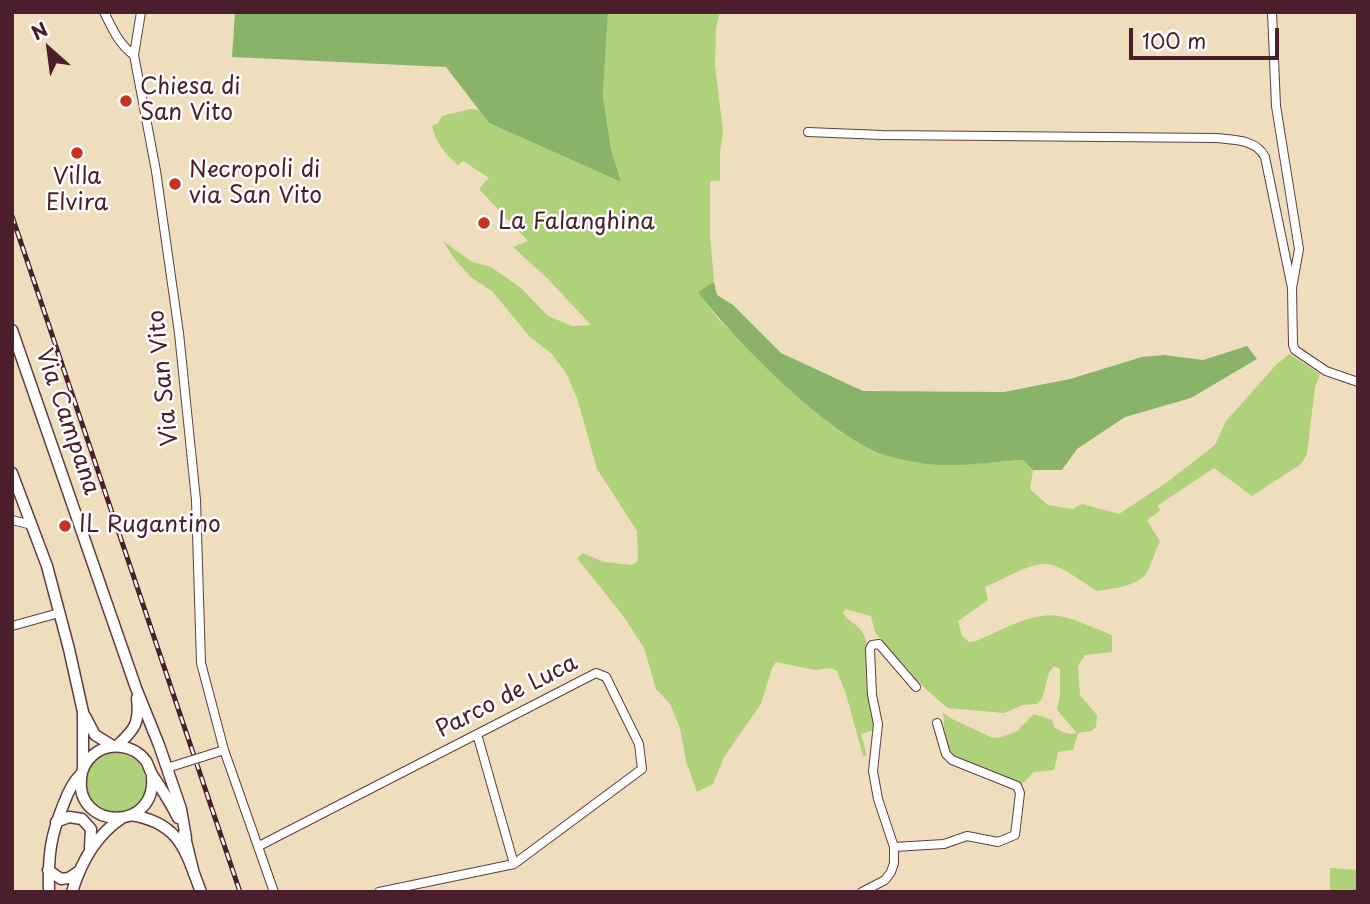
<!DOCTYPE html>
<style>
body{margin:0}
#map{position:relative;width:1370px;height:904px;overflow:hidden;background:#efdebd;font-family:"Playpen Sans",sans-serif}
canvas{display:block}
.frame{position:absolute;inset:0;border:14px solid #4a1f2b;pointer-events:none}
.north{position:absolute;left:14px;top:14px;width:70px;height:70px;-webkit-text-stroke:5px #fff;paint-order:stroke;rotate:332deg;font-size:19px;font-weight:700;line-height:28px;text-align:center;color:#4a1f2b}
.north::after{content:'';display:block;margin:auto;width:24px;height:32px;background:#4a1f2b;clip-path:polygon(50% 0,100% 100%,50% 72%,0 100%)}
.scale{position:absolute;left:1129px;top:28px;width:150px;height:32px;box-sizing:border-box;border:4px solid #4a1f2b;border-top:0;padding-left:9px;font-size:21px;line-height:24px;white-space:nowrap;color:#4a1f2b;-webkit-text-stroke:5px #fff;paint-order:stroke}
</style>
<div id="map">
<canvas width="1370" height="904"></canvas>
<div class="frame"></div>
<div class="north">N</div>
<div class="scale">100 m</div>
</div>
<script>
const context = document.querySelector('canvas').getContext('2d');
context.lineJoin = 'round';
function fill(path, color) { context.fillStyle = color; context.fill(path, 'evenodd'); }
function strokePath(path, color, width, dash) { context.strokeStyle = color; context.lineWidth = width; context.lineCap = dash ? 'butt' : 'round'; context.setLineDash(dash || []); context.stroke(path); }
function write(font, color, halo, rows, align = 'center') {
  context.font = font + ' "Playpen Sans",sans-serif'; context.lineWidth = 5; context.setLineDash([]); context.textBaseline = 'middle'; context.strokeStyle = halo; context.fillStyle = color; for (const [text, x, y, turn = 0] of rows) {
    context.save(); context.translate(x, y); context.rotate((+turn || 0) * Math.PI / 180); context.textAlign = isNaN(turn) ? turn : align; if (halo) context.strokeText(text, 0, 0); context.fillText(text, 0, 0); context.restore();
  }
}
const green = new Path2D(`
 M 608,12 L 720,12 L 716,28 L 715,65 L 723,131 L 720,153 L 720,181 L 710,181 L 710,234 L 714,282 L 699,293 L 719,320 L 799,396 L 835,427 L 970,464 L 1023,460 L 1033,470 L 1030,489 L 1048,505 L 1072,509 L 1082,504 L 1119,514 L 1166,483 L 1215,445 L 1226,421 L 1277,364 L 1289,354 L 1320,374 L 1315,387 L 1307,454 L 1301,464 L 1252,496 L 1214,468 L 1157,506 L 1161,510 L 1147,520 L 1160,542 C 1154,552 1152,564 1146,574 C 1137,586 1111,589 1097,591 C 1084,583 1062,566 1048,564 C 1031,562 1001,581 985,587 L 988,600 L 958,621 L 962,636 L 969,642 L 976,641 C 1001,631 1032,611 1060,616 C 1078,620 1096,629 1112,635 L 1112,652 L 1085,655 L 1078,666 L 1080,695 L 1097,715 L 1096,727 L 1091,731 L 1078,733 L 1073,750 L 1058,752 L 1054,770 L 1034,772 L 1022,784 L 958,760 C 943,748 945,731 943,712 L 950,718 L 991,737 L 998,738 L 1016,732 L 1034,714 L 1052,720 L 1054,727 C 1062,732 1068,735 1077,733 L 1057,710 L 1060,696 L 1060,669 L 1054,666 L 1049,673 L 1042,699 L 1037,704 L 1023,705 L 1004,713 L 947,708 L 904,669 L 875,632 L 871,616 L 845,609 L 843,613 C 847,620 855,623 860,629 C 871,643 869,663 870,680 L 866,683 L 875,721 L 874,730 L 861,734 L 867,755 L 863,756 L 846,694 L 837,671 L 830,668 L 815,670 L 776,662 L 772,668 L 761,704 L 724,757 L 713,784 L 697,792 L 686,761 L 680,728 L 670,704 L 656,689 L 644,648 L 624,617 L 577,558 L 583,553 L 604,562 L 632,565 L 638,561 L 637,531 L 597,469 L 577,398 L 566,373 L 552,354 L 530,337 L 492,291 L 472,278 L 456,261 L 443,241 L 472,262 L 491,267 L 521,288 L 548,316 L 572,326 L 591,325 L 547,278 L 513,247 L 528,241 L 479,189 L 489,178 L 463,161 L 458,165 C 445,154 436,143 432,126 L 438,123 L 442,116 L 470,109 L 479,110 L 489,123 L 621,182 L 611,149 L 603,96 Z
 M86 783a30 30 0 1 1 60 0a30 30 0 1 1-60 0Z
 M 1330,868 L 1358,870 L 1358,892 L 1330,892 Z`);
const forest = new Path2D(`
 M 235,12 L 608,12 L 603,96 L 611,149 L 621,182 L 489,123 L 446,67 L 232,57 Z
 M 714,282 L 717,295 L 733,305 L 781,353 L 863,391 L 1004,392 L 1070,379 L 1142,357 L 1164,355 L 1203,360 L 1247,346 L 1257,359 L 1191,398 L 1125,417 L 1077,449 L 1062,470 L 1033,470 L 1023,460 C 988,462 950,469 915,462 C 903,460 890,457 879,453 C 825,431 733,339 698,292 Z`);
const street = new Path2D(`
 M 104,12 C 112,28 119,45 134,55 L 156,171 L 179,333 L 196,500 L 201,663 L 224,750
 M 1272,12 L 1276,106 L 1299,249 L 1292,288 L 1293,345 L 1295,350 L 1326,371 L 1358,382
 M 134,55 L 141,12
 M 808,132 L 882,135 L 1216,138 C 1233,140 1256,139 1265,157 L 1292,288
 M 12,520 L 32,525
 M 12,626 L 59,613
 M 477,734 L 514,864
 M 202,757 L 224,750 L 274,892
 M 167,768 L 186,762
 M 259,846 L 596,673 L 606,677 L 639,744 L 642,769 L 514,864 L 379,892
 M 894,847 L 944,844 L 967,836 L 998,842 L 1015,835 L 1020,793 L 1017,786 L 952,760 L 946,754 L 937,723
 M 862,892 L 885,880 L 891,872 L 894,863 L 894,847 L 878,799 L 873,771 L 878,724 L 872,695 L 870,649 L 872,645 L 879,644 L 916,687`);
const secondary = new Path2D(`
 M 12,330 L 136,688 L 159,745 L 181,809 L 186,838
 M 12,473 L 47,566 L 69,649 L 83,712 L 83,769
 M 85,716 L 95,735 L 113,746
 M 117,746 C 135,729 140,723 137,698
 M 152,775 C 158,833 75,830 81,778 C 82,769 86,761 93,755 C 109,741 134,745 146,761 C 149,766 150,772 153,776 C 162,790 171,803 178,818
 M 131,815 C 180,823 185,850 201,892
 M 56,822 L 69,817 L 82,819 L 91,829 L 90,848
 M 184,833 L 194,874
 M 48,870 L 61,879 L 69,878 L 78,872
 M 49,892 C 48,856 50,837 64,803 C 68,792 72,783 81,774
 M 72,892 C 81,862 96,835 122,818`);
const rail = new Path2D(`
 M 12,216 L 240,892`);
const streetBridge = new Path2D(`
 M 186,762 L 202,757`);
const markers = [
 [126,101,7,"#c8321e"],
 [77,153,7,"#c8321e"],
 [175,184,7,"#c8321e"],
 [484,223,7,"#c8321e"],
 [65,526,7,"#c8321e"]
];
const poiNames = [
 ["Chiesa di",140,88],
 ["San Vito",140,114],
 ["Necropoli di",189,171],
 ["via San Vito",189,197],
 ["Villa",77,178,"center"],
 ["Elvira",77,204,"center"],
 ["La Falanghina",498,223],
 ["IL Rugantino",79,526]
];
const streetNames = [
 ["Via San Vito",164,378,-96],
 ["Via Campana",67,422,71],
 ["Parco de Luca",507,697,-27]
];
fill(green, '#aed17a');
fill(forest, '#8ab36a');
strokePath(street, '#633c41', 10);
strokePath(secondary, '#633c41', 13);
strokePath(street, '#fff', 8);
strokePath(secondary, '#fff', 10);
strokePath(rail, '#4a1f2b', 5);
strokePath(rail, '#fff', 2.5, [8]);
strokePath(streetBridge, '#633c41', 10, []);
strokePath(streetBridge, '#fff', 8);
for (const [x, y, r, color] of markers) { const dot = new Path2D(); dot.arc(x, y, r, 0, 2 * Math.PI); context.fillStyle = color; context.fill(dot); strokePath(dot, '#fff', 2.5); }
write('23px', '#4a1f2b', '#fff', poiNames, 'left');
write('23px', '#4a1f2b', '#fff', streetNames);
</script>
